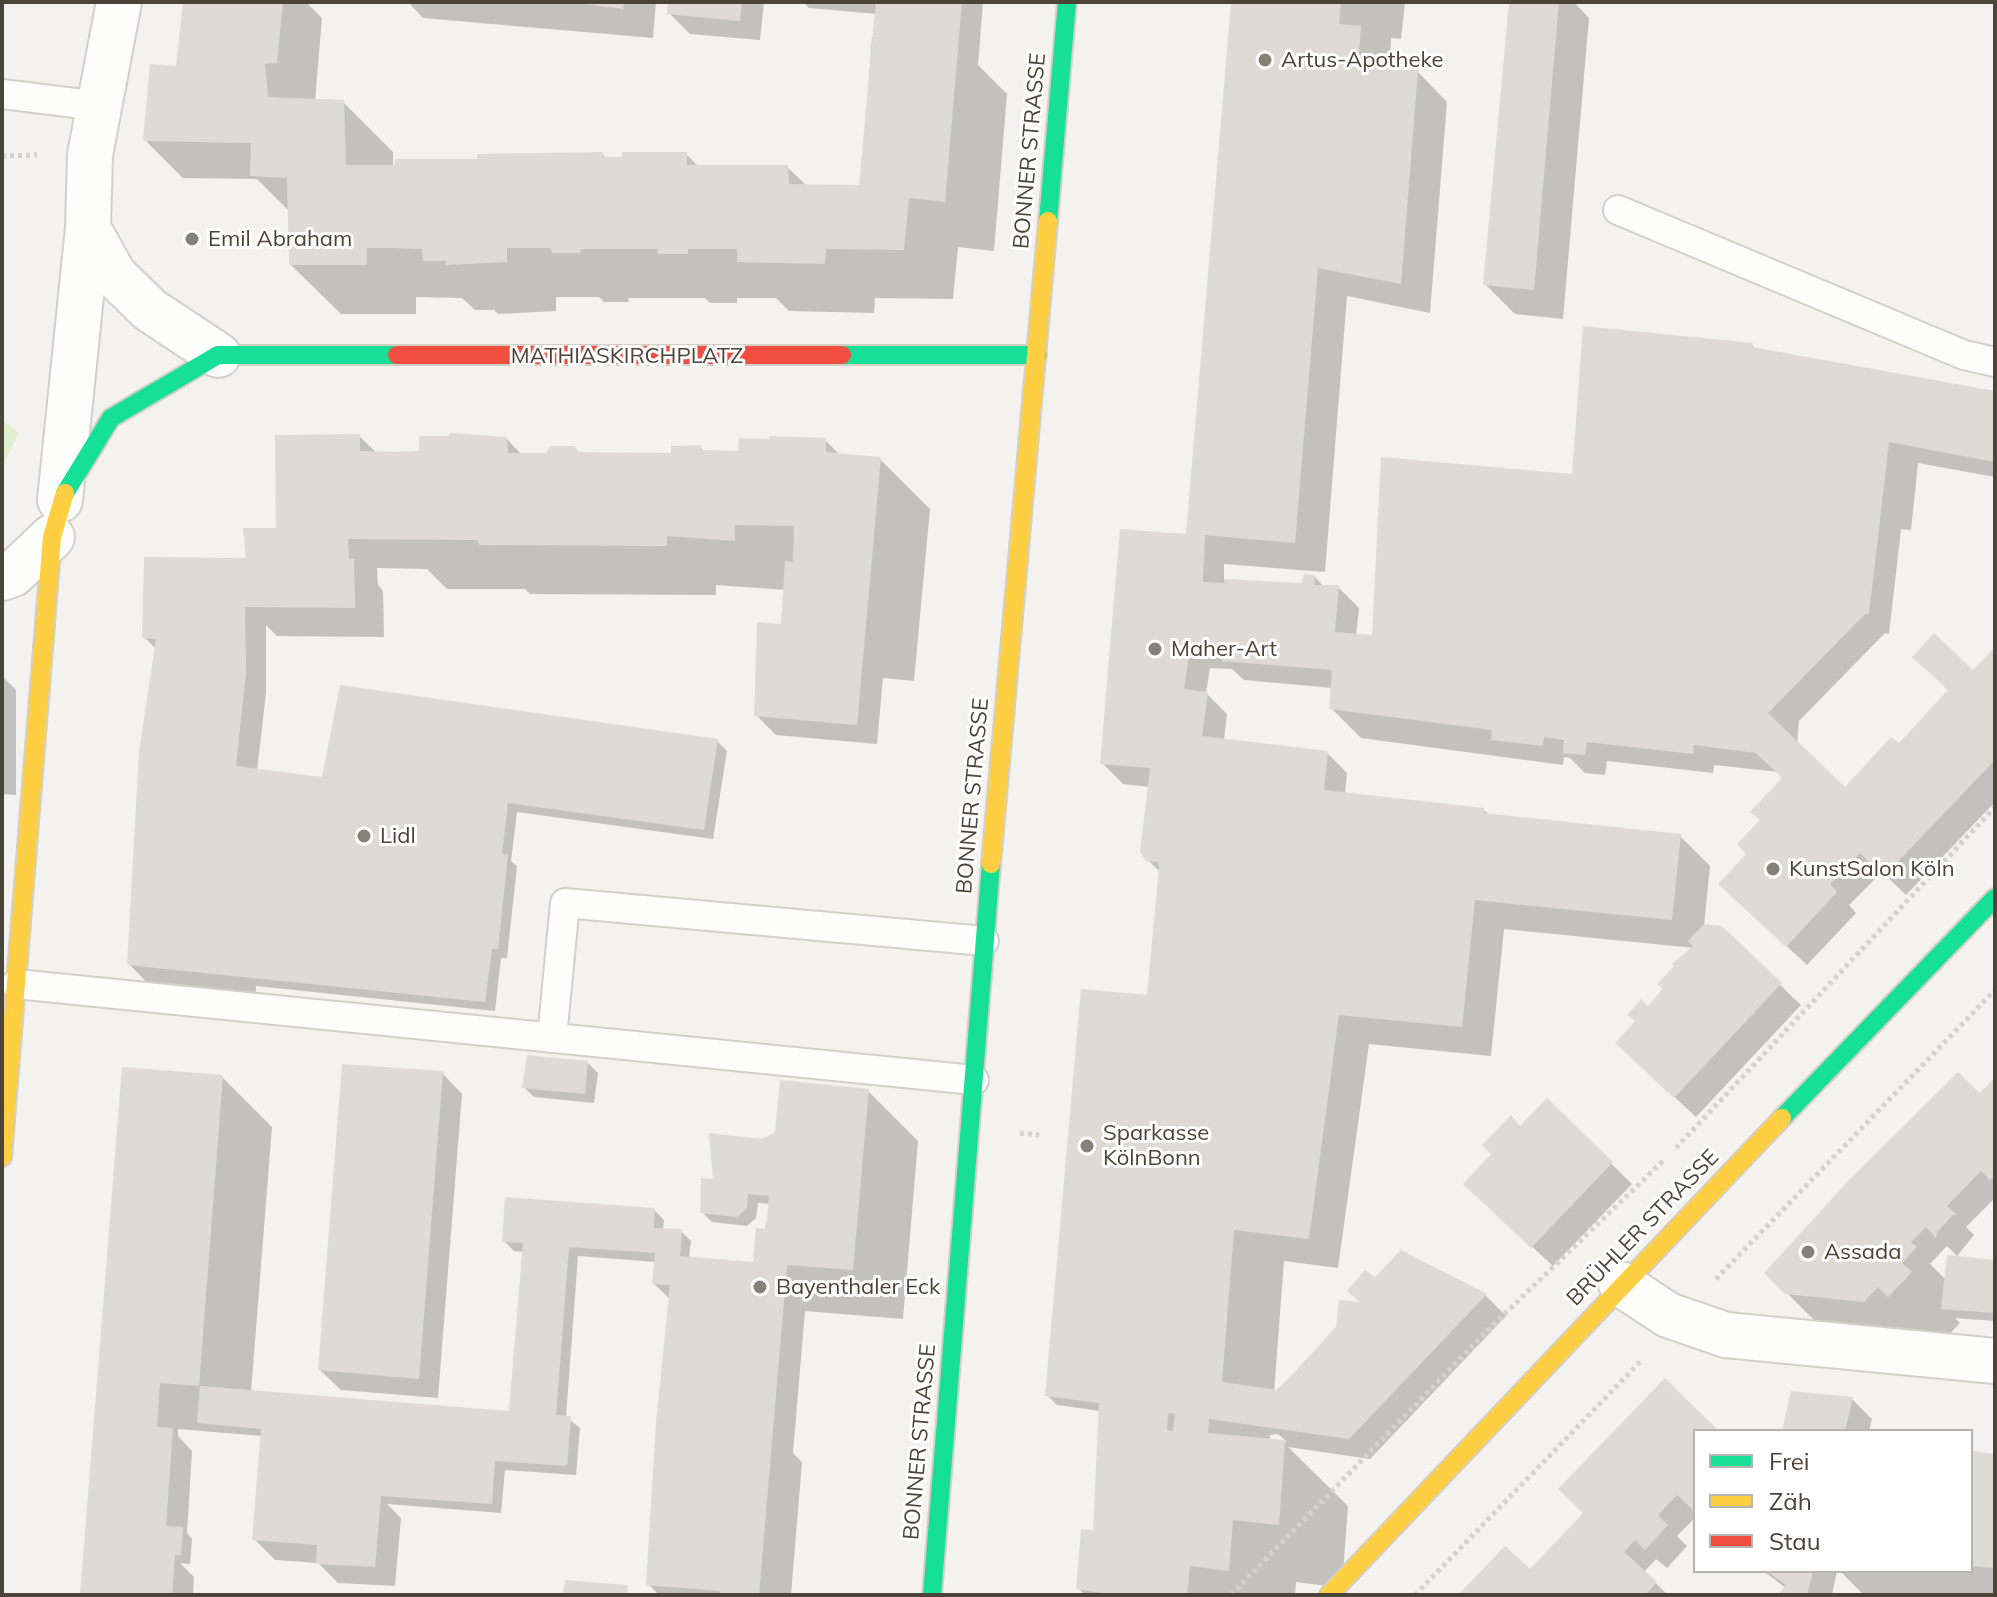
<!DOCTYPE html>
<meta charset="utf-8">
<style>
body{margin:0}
#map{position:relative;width:1997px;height:1597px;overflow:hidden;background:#f4f2ee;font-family:Mulish,sans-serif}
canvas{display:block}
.frame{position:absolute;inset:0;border:4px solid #4b4439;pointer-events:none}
.legend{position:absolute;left:1693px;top:1429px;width:280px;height:144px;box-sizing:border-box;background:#fff;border:2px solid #b7b4b0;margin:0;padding:10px 14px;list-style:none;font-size:24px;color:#4b4439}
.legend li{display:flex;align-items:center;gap:16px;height:40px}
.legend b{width:40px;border:2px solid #b7b4b0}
</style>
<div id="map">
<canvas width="1997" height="1597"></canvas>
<div class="frame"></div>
<ul class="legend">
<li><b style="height:10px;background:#16e098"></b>Frei</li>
<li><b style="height:10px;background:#ffcf43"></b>Zäh</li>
<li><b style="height:10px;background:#f24e42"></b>Stau</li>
</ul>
</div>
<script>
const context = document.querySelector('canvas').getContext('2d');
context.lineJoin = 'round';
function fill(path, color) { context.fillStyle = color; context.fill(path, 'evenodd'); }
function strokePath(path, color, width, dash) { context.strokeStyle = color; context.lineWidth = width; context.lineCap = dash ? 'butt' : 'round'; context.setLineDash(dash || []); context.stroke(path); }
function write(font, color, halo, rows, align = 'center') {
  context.font = font + ' Mulish,sans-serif'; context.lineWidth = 6; context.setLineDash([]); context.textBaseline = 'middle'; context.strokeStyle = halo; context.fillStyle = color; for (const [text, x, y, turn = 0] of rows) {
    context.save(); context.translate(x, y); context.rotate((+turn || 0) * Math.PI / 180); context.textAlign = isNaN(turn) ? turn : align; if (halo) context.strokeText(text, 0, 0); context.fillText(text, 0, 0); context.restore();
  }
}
const green = new Path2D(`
 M 2,420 L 19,433 L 2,466 Z`);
const shadow = new Path2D(`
 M 185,2 L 306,2 L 322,18 L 315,101 L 343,102 L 393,152 L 393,172 L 479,161 L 602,154 L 607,159 L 686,154 L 699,167 L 787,167 L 807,186 L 861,187 L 872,37 L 879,37 L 877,14 L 809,8 L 803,2 L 983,2 L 978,65 L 1007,94 L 994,251 L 958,247 L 953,299 L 875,298 L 874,313 L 789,311 L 776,298 L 737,298 L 737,303 L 710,303 L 705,298 L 628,298 L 629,302 L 604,302 L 599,297 L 556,297 L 556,311 L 498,314 L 494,310 L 475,310 L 462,298 L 416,297 L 416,314 L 341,314 L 291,265 L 290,212 L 257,179 L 183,178 L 145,140 L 178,69 Z
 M 408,2 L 656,2 L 653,38 L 423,18 Z
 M 670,2 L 764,2 L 760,40 L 690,34 L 669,13 Z
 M 1233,2 L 1405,2 L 1401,39 L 1391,38 L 1390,70 L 1418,72 L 1447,102 L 1430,313 L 1347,296 L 1325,572 L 1224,564 L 1224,581 L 1304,585 L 1315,577 L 1324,587 L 1338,587 L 1359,608 L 1356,636 L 1374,637 L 1574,477 L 1752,345 L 1756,350 L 1995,393 L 1995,477 L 1918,463 L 1911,530 L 1901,529 L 1889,634 L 1885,633 L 1799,721 L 1797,744 L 1845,790 L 1899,746 L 1995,650 L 1995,802 L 1906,895 L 1882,872 L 1849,905 L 1856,913 L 1807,965 L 1741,904 L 1749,854 L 1785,778 L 1779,772 L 1714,765 L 1713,773 L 1607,761 L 1605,775 L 1585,773 L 1570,758 L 1564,757 L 1563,765 L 1361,738 L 1331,708 L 1333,688 L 1244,680 L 1232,669 L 1210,668 L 1206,693 L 1227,714 L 1224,740 L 1327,753 L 1347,773 L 1345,793 L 1483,809 L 1490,816 L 1680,836 L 1710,866 L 1704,926 L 1721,928 L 1801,1005 L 1696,1117 L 1638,1063 L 1648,1008 L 1694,948 L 1504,929 L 1491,1056 L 1369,1044 L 1338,1268 L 1284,1261 L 1274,1393 L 1363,1305 L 1375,1280 L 1402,1252 L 1486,1296 L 1506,1316 L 1370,1459 L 1288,1447 L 1348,1506 L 1342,1588 L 1296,1582 L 1295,1595 L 1085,1595 L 1078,1588 L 1095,1533 L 1100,1411 L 1057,1405 L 1047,1395 L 1150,1001 L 1161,873 L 1148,860 L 1150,787 L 1123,784 L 1102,763 L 1188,536 ZM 1278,1434 L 1287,1442 L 1270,1441 L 1270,1435 Z
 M 1511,2 L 1574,2 L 1589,18 L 1563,319 L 1515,314 L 1485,284 Z
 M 359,436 L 377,453 L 421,453 L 507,439 L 522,455 L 547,455 L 574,448 L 581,454 L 672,455 L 700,447 L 705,452 L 740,453 L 825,440 L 840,455 L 880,459 L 930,509 L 914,681 L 883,678 L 877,744 L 776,735 L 756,715 L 787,627 L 786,590 L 716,585 L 716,595 L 530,594 L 525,589 L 447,589 L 427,569 L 377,568 L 378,585 L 383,591 L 384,637 L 277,636 L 266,625 L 266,693 L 257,771 L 324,779 L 717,741 L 727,751 L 713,839 L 517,812 L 511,861 L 517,866 L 507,958 L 501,958 L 495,1011 L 256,986 L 255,1004 L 159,995 L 130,965 L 156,649 L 144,637 L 246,560 L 245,530 L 278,530 Z
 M 2,676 L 16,690 L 16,795 L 2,794 Z
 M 588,1063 L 598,1073 L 594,1103 L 534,1097 L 524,1087 Z
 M 442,1073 L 462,1094 L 438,1398 L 341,1390 L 320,1370 Z
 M 222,1077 L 272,1127 L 251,1392 L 511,1413 L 524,1252 L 514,1251 L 504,1241 L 654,1210 L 664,1220 L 663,1230 L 681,1231 L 691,1241 L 689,1258 L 758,1265 L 770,1204 L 758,1203 L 756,1218 L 747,1226 L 712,1222 L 702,1212 L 715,1181 L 763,1142 L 868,1091 L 918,1141 L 903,1319 L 805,1311 L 793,1453 L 802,1462 L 791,1595 L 659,1595 L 648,1584 L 671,1300 L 654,1284 L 656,1262 L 578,1256 L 566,1417 L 580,1428 L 576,1475 L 505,1470 L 501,1513 L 387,1504 L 401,1518 L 395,1586 L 338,1583 L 318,1563 L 275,1560 L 254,1539 L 262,1436 L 178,1429 L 178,1436 L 192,1451 L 187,1533 L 192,1539 L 190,1564 L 180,1563 L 194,1577 L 193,1595 L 82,1595 Z
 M 1995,1080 L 1995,1198 L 1966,1227 L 1974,1235 L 1957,1256 L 1947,1246 L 1930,1264 L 1946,1280 L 1995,1262 L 1995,1321 L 1955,1318 L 1960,1323 L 1939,1345 L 1837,1343 L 1767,1273 Z
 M 1547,1101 L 1632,1184 L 1553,1266 L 1486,1204 L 1494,1154 Z
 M 1666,1380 L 1716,1431 L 1695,1431 L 1695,1518 L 1677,1536 L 1687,1546 L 1667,1568 L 1656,1559 L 1644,1572 L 1668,1595 L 1559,1595 L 1586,1514 Z
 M 1852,1399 L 1872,1419 L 1869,1431 L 1784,1431 Z
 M 1971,1454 L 1995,1456 L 1995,1595 L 1864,1595 L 1840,1571 L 1971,1571 Z
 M 1763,1571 L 1837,1571 L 1832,1595 L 1780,1595 L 1786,1588 Z`);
const building = new Path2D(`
 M 183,2 L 283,2 L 277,63 L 265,64 L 268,97 L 344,100 L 346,165 L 395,165 L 395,159 L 477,159 L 477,154 L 603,152 L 603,157 L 622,157 L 622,152 L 687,152 L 687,165 L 788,165 L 789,184 L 859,185 L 876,2 L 962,2 L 945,202 L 909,198 L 904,250 L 826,249 L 825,264 L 737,262 L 737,249 L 688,249 L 688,254 L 658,254 L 657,249 L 580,249 L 581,253 L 552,253 L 551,248 L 507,248 L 507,262 L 446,265 L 446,261 L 423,261 L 422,249 L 395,248 L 367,248 L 367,265 L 289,265 L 287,178 L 250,176 L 251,143 L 143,141 L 150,64 L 176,66 Z
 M 570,2 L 624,2 L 623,9 Z
 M 668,2 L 742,2 L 740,21 L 667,14 Z
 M 1231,2 L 1341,2 L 1339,24 L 1361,26 L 1358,65 L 1418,70 L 1401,284 L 1318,268 L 1295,543 L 1205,535 L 1203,582 L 1225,583 L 1224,579 L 1302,583 L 1304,574 L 1315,575 L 1314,585 L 1339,585 L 1335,632 L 1372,635 L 1381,457 L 1572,474 L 1583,326 L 1753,343 L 1752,347 L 1995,391 L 1995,462 L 1889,442 L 1869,614 L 1865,614 L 1768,713 L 1845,787 L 1891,737 L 1899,743 L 1948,690 L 1912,657 L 1934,633 L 1973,670 L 1995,647 L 1995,760 L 1884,876 L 1860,853 L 1830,884 L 1837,892 L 1786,947 L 1718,884 L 1746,854 L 1737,844 L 1760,820 L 1750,812 L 1782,778 L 1756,753 L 1694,745 L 1693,754 L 1587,742 L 1585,755 L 1563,753 L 1564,740 L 1544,737 L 1543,746 L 1491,740 L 1492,730 L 1329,709 L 1332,670 L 1222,661 L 1223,649 L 1190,648 L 1184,689 L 1208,692 L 1202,736 L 1328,751 L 1324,790 L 1484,808 L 1484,813 L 1681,834 L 1672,920 L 1475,900 L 1462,1027 L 1339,1015 L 1309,1239 L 1234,1230 L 1222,1382 L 1278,1390 L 1336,1327 L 1339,1300 L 1360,1302 L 1347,1291 L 1365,1270 L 1375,1277 L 1401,1250 L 1487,1294 L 1349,1439 L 1209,1419 L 1208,1433 L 1285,1440 L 1279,1525 L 1233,1520 L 1229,1571 L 1190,1566 L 1187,1595 L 1117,1595 L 1076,1589 L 1081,1529 L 1093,1530 L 1099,1403 L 1045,1396 L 1081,989 L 1147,995 L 1159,867 L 1158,862 L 1146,861 L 1140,852 L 1150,768 L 1100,764 L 1120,529 L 1186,534 ZM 1168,1413 L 1175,1414 L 1173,1431 L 1167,1430 Z
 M 1509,2 L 1559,2 L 1534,290 L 1483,285 Z
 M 450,433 L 507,437 L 508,453 L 546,453 L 550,446 L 575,446 L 578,452 L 671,453 L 671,446 L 701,445 L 701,450 L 738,451 L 739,438 L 769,439 L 769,436 L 826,438 L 826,452 L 881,457 L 857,725 L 754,716 L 757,622 L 781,624 L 785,561 L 793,562 L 794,526 L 735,525 L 735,541 L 667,536 L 667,546 L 479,545 L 478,540 L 348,539 L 349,559 L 354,559 L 355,608 L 245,607 L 246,672 L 236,766 L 322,777 L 340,685 L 718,739 L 704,830 L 508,803 L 502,854 L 508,854 L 498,949 L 492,949 L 485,1002 L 127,965 L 139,752 L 156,639 L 142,638 L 144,557 L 246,558 L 243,528 L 276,528 L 275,435 L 360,434 L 360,451 L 395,452 L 419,451 L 419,436 L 449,436 Z
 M 1704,924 L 1722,926 L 1782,983 L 1674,1098 L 1615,1043 L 1635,1021 L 1627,1015 L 1641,999 L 1648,1006 L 1663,989 L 1657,984 L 1674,966 L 1672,964 L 1693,946 L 1688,941 Z
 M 527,1055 L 588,1061 L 585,1094 L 522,1088 Z
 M 342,1064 L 443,1071 L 419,1379 L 318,1370 Z
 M 122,1067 L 223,1075 L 199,1386 L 160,1383 L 157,1427 L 173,1428 L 166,1526 L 183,1527 L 181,1555 L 175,1555 L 172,1595 L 80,1595 Z
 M 1958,1072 L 1980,1093 L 1995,1077 L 1995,1175 L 1990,1180 L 1981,1171 L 1947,1206 L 1957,1215 L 1953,1215 L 1937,1232 L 1936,1238 L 1926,1227 L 1911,1242 L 1917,1247 L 1902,1263 L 1912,1272 L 1888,1297 L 1878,1287 L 1864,1302 L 1785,1294 L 1764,1273 L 1849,1180 Z
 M 780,1080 L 869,1089 L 853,1270 L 787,1265 L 759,1595 L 720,1595 L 720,1591 L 646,1585 L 656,1422 L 670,1285 L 652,1284 L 655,1253 L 569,1247 L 556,1415 L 571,1416 L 567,1466 L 495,1461 L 492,1504 L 381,1496 L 375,1567 L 316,1564 L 317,1545 L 252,1540 L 261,1429 L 197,1423 L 200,1386 L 509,1411 L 523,1243 L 502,1242 L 505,1197 L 655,1208 L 654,1228 L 682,1229 L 680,1256 L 753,1262 L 756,1228 L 766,1229 L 769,1196 L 748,1194 L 747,1208 L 737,1217 L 700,1213 L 701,1178 L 713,1179 L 709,1133 L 762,1139 L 775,1132 Z
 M 1547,1098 L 1613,1162 L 1531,1248 L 1463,1184 L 1491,1154 L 1482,1145 L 1511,1115 L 1520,1126 Z
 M 1947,1255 L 1995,1260 L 1995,1313 L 1941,1309 Z
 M 1665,1378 L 1719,1431 L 1695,1431 L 1695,1512 L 1677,1495 L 1658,1515 L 1668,1525 L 1645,1550 L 1635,1540 L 1624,1552 L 1657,1582 L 1645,1595 L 1458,1595 L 1505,1546 L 1530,1569 L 1583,1513 L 1558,1489 Z
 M 1791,1391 L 1853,1397 L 1845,1431 L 1782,1431 Z
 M 1971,1451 L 1995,1454 L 1995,1568 L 1971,1566 Z
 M 1767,1571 L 1813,1571 L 1807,1595 L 1778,1595 L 1786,1585 Z
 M 565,1580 L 628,1585 L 627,1595 L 563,1595 Z`);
const path = new Path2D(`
 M 2,156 L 37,155
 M 1020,1133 L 1039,1135
 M 1676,1148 L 1995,807
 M 1716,1279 L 1995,990
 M 1231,1595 L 1490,1328 L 1663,1161
 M 1415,1595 L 1642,1360`);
const lane = new Path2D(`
 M 2,94 L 99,106
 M 1618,210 L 1964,355 L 1995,362
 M 16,984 L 974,1080
 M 552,1038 L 565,903 L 984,941`);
const street = new Path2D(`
 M 88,228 L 114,275 L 150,310 L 218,355
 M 60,500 L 88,228 L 90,155 L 119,2
 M 2,578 L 13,574 L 52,537
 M 1621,1284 L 1668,1315 L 1726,1335 L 1995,1361`);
const fast = new Path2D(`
 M 1048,221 L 1067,2
 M 842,355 L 1037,355
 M 65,493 L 111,418 L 218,355 L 397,355
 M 1782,1118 L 1995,898
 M 932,1595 L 991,864`);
const slow = new Path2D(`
 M 991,864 L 1048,221
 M 2,1157 L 52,537 L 65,493
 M 1329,1595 L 1782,1118`);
const jam = new Path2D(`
 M 397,355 L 842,355`);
const markers = [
 [1265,60,8,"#868178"],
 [192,239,8,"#868178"],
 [1155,649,8,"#868178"],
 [364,836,8,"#868178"],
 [1773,869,8,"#868178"],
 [1087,1146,8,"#868178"],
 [1808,1252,8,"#868178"],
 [760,1287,8,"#868178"]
];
const poiNames = [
 ["Artus-Apotheke",1281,60],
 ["Emil Abraham",208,239],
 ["Maher-Art",1171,649],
 ["Lidl",380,836],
 ["KunstSalon Köln",1789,869],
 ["Sparkasse",1103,1133],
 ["KölnBonn",1103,1158],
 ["Assada",1824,1252],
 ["Bayenthaler Eck",776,1287]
];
const streetNames = [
 ["BONNER STRASSE",1030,151,-85],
 ["MATHIASKIRCHPLATZ",627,356],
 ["BONNER STRASSE",973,796,-85],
 ["BRÜHLER STRASSE",1643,1228,-46],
 ["BONNER STRASSE",920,1442,-85]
];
fill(green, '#e1eecf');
fill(shadow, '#0003');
fill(building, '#dedbd6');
strokePath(lane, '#d2d0cb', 32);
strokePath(street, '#d2d0cb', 48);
strokePath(fast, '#d3cfc5', 22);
strokePath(slow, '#d3cfc5', 22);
strokePath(jam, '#d3cfc5', 22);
strokePath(path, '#d3d2cc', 5, [4, 4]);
strokePath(lane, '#fdfdfc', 28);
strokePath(street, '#fdfdfc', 44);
strokePath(fast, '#16e098', 18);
strokePath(slow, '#ffcf43', 18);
strokePath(jam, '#f24e42', 18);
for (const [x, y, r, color] of markers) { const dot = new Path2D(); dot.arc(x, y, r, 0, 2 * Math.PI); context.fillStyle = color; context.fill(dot); strokePath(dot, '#fff', 3); }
write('22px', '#4b4439', '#fff', poiNames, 'left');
write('22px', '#4b4439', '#fff', streetNames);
</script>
